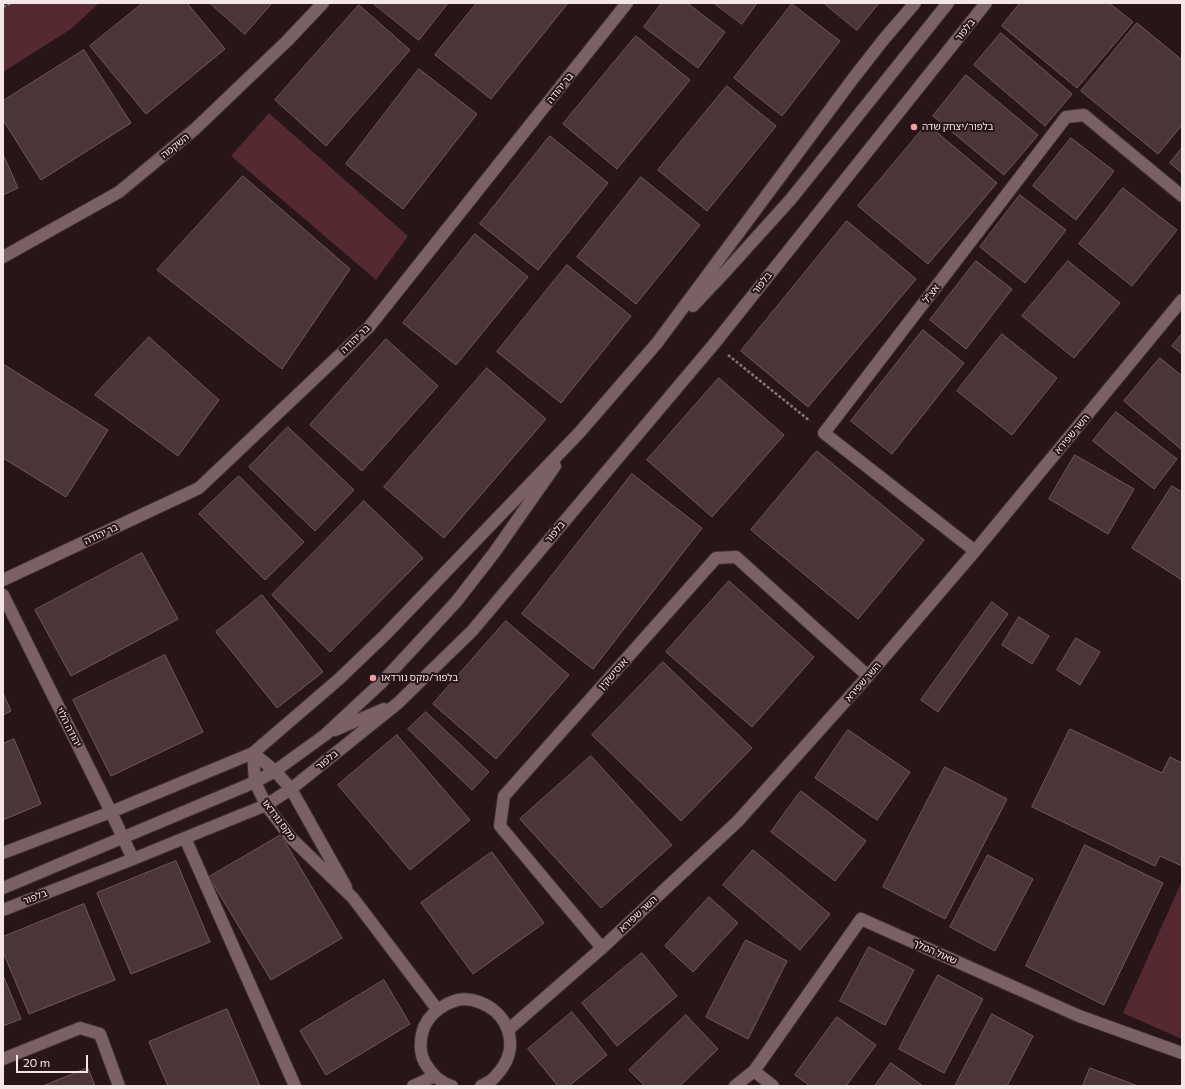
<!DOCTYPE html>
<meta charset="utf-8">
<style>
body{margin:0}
#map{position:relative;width:1185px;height:1089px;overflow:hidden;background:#281517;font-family:Commissioner,sans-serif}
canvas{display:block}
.frame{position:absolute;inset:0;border:4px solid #f4e6e7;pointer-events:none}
.scale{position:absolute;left:16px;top:1055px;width:72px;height:18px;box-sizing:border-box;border:2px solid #f4e6e7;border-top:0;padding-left:5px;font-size:12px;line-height:14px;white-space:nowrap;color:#f4e6e7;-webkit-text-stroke:3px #281517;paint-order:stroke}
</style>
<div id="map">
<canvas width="1185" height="1089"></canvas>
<div class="frame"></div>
<div class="scale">20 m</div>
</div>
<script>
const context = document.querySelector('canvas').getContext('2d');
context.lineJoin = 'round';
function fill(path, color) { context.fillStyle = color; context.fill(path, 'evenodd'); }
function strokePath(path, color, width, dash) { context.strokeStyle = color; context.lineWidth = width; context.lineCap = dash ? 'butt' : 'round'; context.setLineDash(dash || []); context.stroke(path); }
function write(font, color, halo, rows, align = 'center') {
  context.font = font + ' Commissioner,"Noto Sans Hebrew",sans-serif'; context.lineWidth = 4; context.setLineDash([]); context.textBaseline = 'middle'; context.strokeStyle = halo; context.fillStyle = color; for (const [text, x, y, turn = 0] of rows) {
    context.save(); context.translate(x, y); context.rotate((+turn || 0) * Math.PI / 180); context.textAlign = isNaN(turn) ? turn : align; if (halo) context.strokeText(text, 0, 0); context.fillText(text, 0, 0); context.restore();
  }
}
const green = new Path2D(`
 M 3,3 L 99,3 L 71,29 L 3,72 Z
 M 269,113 L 408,236 L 376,280 L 231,156 Z
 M 1181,883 L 1182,883 L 1182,1039 L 1123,1013 Z`);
const building = new Path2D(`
 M 143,3 L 187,3 L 225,49 L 146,114 L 90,46 Z
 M 210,3 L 272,3 L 245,34 Z
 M 373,3 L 448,3 L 419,40 Z
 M 477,3 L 568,3 L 491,99 L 435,55 Z
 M 662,3 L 687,3 L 725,32 L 698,68 L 644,27 Z
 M 714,3 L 757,3 L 742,24 Z
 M 824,3 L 879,3 L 857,30 Z
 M 1020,3 L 1109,3 L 1133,22 L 1077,88 L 1002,26 Z
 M 792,4 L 840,41 L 782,116 L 734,78 Z
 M 359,5 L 410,50 L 326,146 L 275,100 Z
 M 1137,23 L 1182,60 L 1182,125 L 1158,154 L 1081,91 Z
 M 1001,33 L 1072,94 L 1045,126 L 974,65 Z
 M 636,36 L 690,80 L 617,169 L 563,124 Z
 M 84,50 L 131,123 L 41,180 L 3,120 L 3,101 Z
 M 419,69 L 477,114 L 403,209 L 346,164 Z
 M 966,75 L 1038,135 L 1004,175 L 933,116 Z
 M 727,86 L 776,126 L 707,211 L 658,170 Z
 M 927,124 L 997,183 L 928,264 L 858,206 Z
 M 550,136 L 608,183 L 538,270 L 480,224 Z
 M 1071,138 L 1114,171 L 1076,220 L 1033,186 Z
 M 1182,148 L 1182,173 L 1170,163 Z
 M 3,154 L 18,188 L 3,195 Z
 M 243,176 L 350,269 L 282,369 L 157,270 Z
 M 641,177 L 700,225 L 636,304 L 577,257 Z
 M 1123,188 L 1177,230 L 1132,286 L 1079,244 Z
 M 1020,195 L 1066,230 L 1025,283 L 980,247 Z
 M 847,221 L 916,279 L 808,407 L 741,351 Z
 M 475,234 L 528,277 L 456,365 L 403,323 Z
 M 976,261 L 1012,289 L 966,349 L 930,320 Z
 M 1068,261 L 1120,303 L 1074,358 L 1022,316 Z
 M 567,265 L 631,316 L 561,403 L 497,352 Z
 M 923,330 L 964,363 L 892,454 L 851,421 Z
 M 1002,334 L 1057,378 L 1012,435 L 957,391 Z
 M 1182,334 L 1182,354 L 1172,346 Z
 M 149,337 L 219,400 L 178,456 L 95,395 Z
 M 386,339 L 438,386 L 362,471 L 310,425 Z
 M 1160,358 L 1182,376 L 1182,450 L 1124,401 Z
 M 3,364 L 108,430 L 66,497 L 3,458 Z
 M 487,368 L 546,419 L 444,538 L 384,487 Z
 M 719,378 L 784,435 L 712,517 L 647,460 Z
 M 1116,412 L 1177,459 L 1154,489 L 1093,441 Z
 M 288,427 L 354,490 L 315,531 L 249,467 Z
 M 817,451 L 924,540 L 858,619 L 751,530 Z
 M 1075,455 L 1134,489 L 1108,534 L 1049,499 Z
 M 632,474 L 702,528 L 593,669 L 522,614 Z
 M 239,476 L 304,542 L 265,580 L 199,514 Z
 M 1172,486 L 1182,492 L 1182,580 L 1132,548 Z
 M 364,501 L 423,558 L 330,652 L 272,595 Z
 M 142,553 L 178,619 L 71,676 L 35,610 Z
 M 729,581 L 814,657 L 752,727 L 666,652 Z
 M 262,595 L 323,672 L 277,708 L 216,632 Z
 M 992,602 L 1008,614 L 938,712 L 921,700 Z
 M 1019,617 L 1049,636 L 1032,664 L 1002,645 Z
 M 506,621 L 569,675 L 496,759 L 433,704 Z
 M 1076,638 L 1100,652 L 1080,685 L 1057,670 Z
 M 165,655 L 203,732 L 111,776 L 73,700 Z
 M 663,662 L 752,748 L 681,821 L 592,735 Z
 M 3,693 L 11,711 L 3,715 Z
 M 426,712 L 489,772 L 472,790 L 408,729 Z
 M 1070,729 L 1162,773 L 1170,757 L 1182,763 L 1182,866 L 1160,856 L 1155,866 L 1032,807 Z
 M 848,730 L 910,772 L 877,820 L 815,778 Z
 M 397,735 L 470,820 L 410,870 L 338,785 Z
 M 14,739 L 41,804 L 3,820 L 3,744 Z
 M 591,756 L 672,845 L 601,908 L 520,819 Z
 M 945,767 L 1007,799 L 945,919 L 883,887 Z
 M 801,791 L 866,841 L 835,881 L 771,832 Z
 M 281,835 L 342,938 L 271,980 L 209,877 Z
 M 1085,845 L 1163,883 L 1104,1005 L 1026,966 Z
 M 753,850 L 830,914 L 800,950 L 723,885 Z
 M 492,852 L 544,923 L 473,974 L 421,903 Z
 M 988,855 L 1033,879 L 995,951 L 950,927 Z
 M 176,861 L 210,942 L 131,974 L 97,893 Z
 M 709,897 L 738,923 L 693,972 L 665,946 Z
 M 84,904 L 115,980 L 29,1014 L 3,952 L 3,937 Z
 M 746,940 L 787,961 L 748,1039 L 706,1017 Z
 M 869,947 L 914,970 L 885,1025 L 840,1001 Z
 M 642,953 L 677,996 L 617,1046 L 582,1003 Z
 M 3,975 L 21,1019 L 3,1026 Z
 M 938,975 L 983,999 L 944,1073 L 899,1049 Z
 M 384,980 L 410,1024 L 326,1075 L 300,1031 Z
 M 227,1009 L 260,1086 L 168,1086 L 149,1042 Z
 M 572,1012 L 607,1055 L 569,1086 L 558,1086 L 528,1049 Z
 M 992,1014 L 1033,1036 L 1007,1086 L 955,1086 Z
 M 686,1015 L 718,1049 L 680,1086 L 645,1086 L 629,1070 Z
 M 837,1017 L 876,1045 L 846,1086 L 810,1086 L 795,1075 Z
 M 891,1063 L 923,1086 L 875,1086 Z
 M 88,1068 L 95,1086 L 43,1086 Z
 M 1090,1068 L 1138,1086 L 1083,1086 Z`);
const path = new Path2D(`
 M 3,7 L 11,3
 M 728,355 L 810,421`);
const minor = new Path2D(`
 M 3,257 L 119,192 L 195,129 L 287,41 L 323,3
 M 693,306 L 726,271 L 791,199 L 948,3
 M 975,551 L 824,433 L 1066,117 L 1084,115 L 1182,196
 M 3,580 L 199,488 L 369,327 L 627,3
 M 3,595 L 111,812 L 133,859
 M 335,730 L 384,709
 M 253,753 L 255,782 L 266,805 L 292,839 L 353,898 L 437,1009
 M 253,753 L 275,771 L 291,789 L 346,887
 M 185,838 L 295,1086
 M 3,853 L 111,812 L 253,753 L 339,679 L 385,635 L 579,433 L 657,343 L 852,80 L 884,39 L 915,3
 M 3,888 L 255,782 L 275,771 L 325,735 L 382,682 L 456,602 L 494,553 L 555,466
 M 3,910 L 133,859 L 266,805 L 291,789 L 398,703 L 472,631 L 714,344 L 986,3
 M 602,948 L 500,826 L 504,796 L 716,558 L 736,557 L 868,676
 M 508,1030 L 602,948 L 738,821 L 868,676 L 975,551 L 1182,300
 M 3,1059 L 80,1028 L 100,1034 L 119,1086
 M 754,1071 L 773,1086
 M 413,1086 L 435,1076
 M 452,1086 C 440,1083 431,1073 425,1063 C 419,1052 420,1038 424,1027 C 429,1016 437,1009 447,1004 C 459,998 468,998 479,1002 C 509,1013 520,1046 500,1071 C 498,1073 496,1076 494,1078 C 491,1081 485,1084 481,1086
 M 735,1086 L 754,1071 L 861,919 L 1079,1016 L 1182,1053`);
const markers = [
 [914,127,4,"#f49aa4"],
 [373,678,4,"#f49aa4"]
];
const streetNames = [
 ["בלפור",965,30,-51],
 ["בר יהודה",560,88,-51],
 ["השקמה",175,146,-39],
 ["בלפור",762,283,-52],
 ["אצ\"ל",931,294,-53],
 ["בר יהודה",355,339,-44],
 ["השר שפירא",1072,434,-50],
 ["בלפור",555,532,-50],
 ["בר יהודה",101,534,-25],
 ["אוסישקין",613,674,-48],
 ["השר שפירא",863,682,-49],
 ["יהודה הלוי",69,727,63],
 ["בלפור",327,760,-39],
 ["מקס נורדאו",279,820,53],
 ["בלפור",35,897,-21],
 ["השר שפירא",638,914,-43],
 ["שאול המלך",935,952,24]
];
const poiNames = [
 ["בלפור/יצחק שדה",922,127],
 ["בלפור/מקס נורדאו",381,678]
];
fill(green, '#54292f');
fill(building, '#4a3537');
strokePath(building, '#71595b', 1);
strokePath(minor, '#3e3031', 14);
strokePath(path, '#887779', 2.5, [3, 2]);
strokePath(minor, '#7a6264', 12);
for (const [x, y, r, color] of markers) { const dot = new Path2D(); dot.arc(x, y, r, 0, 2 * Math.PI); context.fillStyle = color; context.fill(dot); strokePath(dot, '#281517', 1.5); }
write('10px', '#f4e6e7', '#281517', streetNames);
write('10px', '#f4e6e7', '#281517', poiNames, 'left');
</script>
